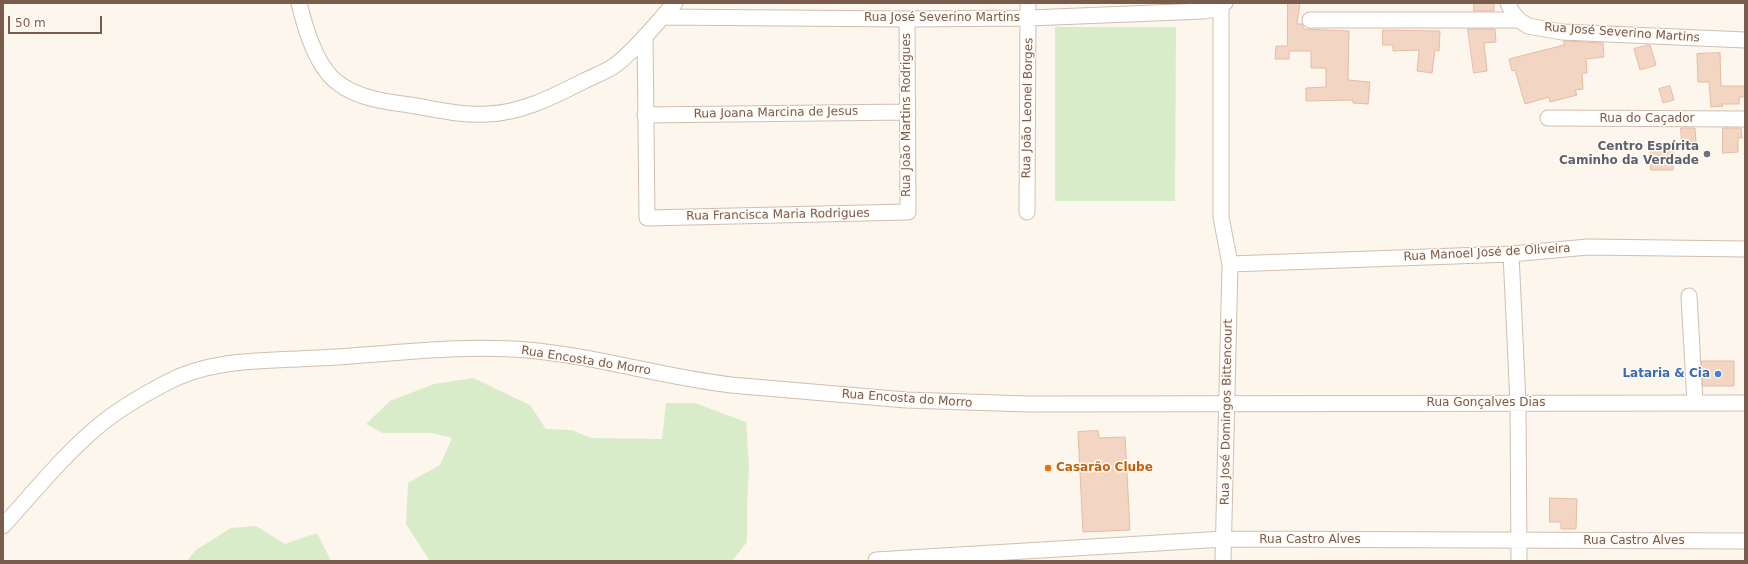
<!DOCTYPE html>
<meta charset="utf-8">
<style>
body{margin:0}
#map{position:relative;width:1748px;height:564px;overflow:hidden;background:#fdf6ec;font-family:"DejaVu Sans",sans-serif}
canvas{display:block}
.frame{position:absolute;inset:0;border:4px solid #7a5c4d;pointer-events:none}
.scale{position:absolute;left:8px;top:16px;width:94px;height:18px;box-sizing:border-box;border:2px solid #7a5c4d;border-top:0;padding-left:5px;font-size:12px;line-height:14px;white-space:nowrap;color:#7a5c4d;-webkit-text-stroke:3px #fffaf3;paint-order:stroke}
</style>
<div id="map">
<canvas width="1748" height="564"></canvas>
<div class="frame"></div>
<div class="scale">50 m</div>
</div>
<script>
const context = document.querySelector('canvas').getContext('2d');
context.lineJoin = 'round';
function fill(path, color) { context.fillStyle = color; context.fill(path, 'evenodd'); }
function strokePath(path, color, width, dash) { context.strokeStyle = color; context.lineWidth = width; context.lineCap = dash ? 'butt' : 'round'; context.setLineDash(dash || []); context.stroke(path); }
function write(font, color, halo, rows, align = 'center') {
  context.font = font + ' "DejaVu Sans",sans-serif'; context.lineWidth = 3; context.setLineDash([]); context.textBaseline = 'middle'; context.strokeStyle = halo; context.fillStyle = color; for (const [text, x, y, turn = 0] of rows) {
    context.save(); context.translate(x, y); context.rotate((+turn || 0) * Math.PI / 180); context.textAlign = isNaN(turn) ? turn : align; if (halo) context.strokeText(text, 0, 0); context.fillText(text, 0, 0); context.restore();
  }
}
const green = new Path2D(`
 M 1055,27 L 1176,27 L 1175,201 L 1055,201 Z
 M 473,378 L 530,405 L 546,429 L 572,430 L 591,438 L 662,439 L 666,403 L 695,403 L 746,422 L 749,465 L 747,506 L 747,542 L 732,561 L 430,561 L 406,524 L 408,483 L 440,465 L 452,438 L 432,433 L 383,433 L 366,424 L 390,401 L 434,384 Z
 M 256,526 L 285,544 L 317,533 L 331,561 L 187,561 L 196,550 L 231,528 Z`);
const building = new Path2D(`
 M 1288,3 L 1300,3 L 1297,24 L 1302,24 L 1304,29 L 1349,31 L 1348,80 L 1370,82 L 1368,104 L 1353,103 L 1353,100 L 1306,101 L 1306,88 L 1326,87 L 1326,68 L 1311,68 L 1311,51 L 1289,51 L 1289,59 L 1275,59 L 1276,46 L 1287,46 Z
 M 1474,3 L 1494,3 L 1494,11 L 1474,11 Z
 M 1468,29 L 1495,29 L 1496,42 L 1484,43 L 1487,71 L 1474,73 Z
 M 1383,30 L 1440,31 L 1439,51 L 1435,50 L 1432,73 L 1417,71 L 1419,50 L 1393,51 L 1393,45 L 1383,45 Z
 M 1564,41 L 1603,43 L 1604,57 L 1586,59 L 1587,73 L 1582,73 L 1583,89 L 1575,90 L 1577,95 L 1550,102 L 1549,97 L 1525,104 L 1515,70 L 1512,71 L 1509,59 L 1564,45 Z
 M 1648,45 L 1650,45 L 1656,65 L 1640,70 L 1634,49 Z
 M 1720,53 L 1721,86 L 1745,86 L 1745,97 L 1739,97 L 1739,104 L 1722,104 L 1723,106 L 1711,107 L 1709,82 L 1698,82 L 1697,54 Z
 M 1670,86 L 1674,100 L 1663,103 L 1659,89 Z
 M 1681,128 L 1695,128 L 1696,142 L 1682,143 Z
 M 1723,128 L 1741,128 L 1742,138 L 1738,138 L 1738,152 L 1723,153 Z
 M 1651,149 L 1674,149 L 1673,170 L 1651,170 Z
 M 1702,361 L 1734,361 L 1734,386 L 1703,386 Z
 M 1098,431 L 1099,438 L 1125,437 L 1130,530 L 1083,532 L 1078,432 Z
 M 1550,498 L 1577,499 L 1576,529 L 1561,529 L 1561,522 L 1550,522 Z`);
const street = new Path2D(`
 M 299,3 C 305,28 316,67 338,83 C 357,98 386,102 410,105 C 435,109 462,116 488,114 C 522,113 554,96 584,81 C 594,76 605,72 614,66 C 637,49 655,24 675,3
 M 1508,3 L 1512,12 L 1519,20
 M 1221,7 L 1221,217 L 1230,264 L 1223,561
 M 662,17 L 907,19 L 1029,18 L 1204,11 L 1215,9 L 1225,3
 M 1310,20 L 1519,20 L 1528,26 L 1562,32 L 1745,40
 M 645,36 L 647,218 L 908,212 L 907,19
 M 645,115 L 908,112
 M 1548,118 L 1745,119
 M 1027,212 L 1028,3
 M 1511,254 L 1518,403 L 1519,561
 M 1230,264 L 1511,254 L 1588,247 L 1745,249
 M 1689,296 L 1695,403
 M 3,526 C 33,493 62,457 96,428 C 117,410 141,396 166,383 C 212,358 266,361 317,358 C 387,355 457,344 527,350 C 596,356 662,377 731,385 L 906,400 L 1028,404 L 1745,403
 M 876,560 L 1224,539 L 1745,541`);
const markers = [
 [1707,154,4,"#6b7280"],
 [1718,374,4,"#3f7fe0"],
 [1048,468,4,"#e8710a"]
];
const streetNames = [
 ["Rua José Severino Martins",942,18],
 ["Rua José Severino Martins",1622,33,4],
 ["Rua João Leonel Borges",1028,108,-89],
 ["Rua Joana Marcina de Jesus",776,113,-1],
 ["Rua João Martins Rodrigues",907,115,-90],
 ["Rua do Caçador",1647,119],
 ["Rua Francisca Maria Rodrigues",778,215,-1],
 ["Rua Manoel José de Oliveira",1487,253,-3],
 ["Rua Encosta do Morro",586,361,9],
 ["Rua Encosta do Morro",907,399,4],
 ["Rua Gonçalves Dias",1486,403],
 ["Rua José Domingos Bittencourt",1227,412,-89],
 ["Rua Castro Alves",1310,540],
 ["Rua Castro Alves",1634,541]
];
const worshipNames = [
 ["Centro Espírita",1699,147],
 ["Caminho da Verdade",1699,161]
];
const shopNames = [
 ["Lataria & Cia",1710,374]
];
const foodNames = [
 ["Casarão Clube",1056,468]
];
fill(green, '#d8ecc9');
fill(building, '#f3d5c3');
strokePath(building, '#e6bba3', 1);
strokePath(street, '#d1beb0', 17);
strokePath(street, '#fff', 15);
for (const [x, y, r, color] of markers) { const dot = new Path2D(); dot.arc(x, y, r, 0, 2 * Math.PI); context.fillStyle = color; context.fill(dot); strokePath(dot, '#fffaf3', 1.5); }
write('12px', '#7a5c4d', '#fffaf3', streetNames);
write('bold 12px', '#5b616d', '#fffaf3', worshipNames, 'right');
write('bold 12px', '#366cbe', '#fffaf3', shopNames, 'right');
write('bold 12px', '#c56008', '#fffaf3', foodNames, 'left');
</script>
